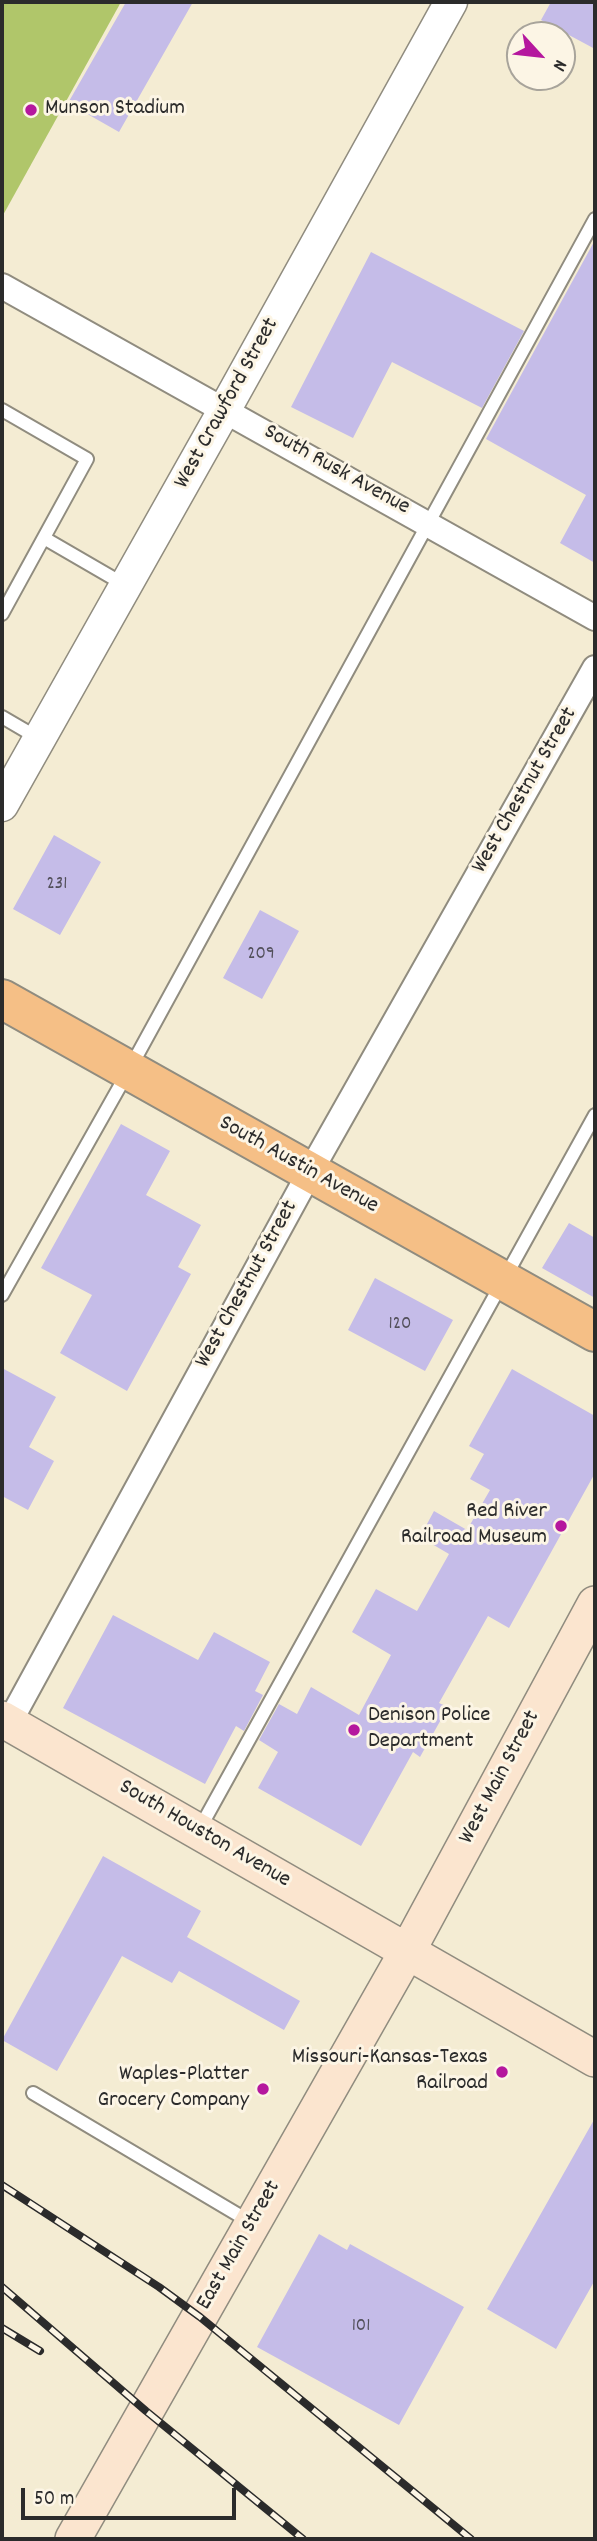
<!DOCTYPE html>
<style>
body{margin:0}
#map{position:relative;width:597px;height:2541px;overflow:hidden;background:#f4ecd3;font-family:Dekko,sans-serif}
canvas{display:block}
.frame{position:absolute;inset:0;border:4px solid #2b2b2b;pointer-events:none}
.north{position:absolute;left:506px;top:21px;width:70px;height:70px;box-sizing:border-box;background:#fcf5e5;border:2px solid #a8a49b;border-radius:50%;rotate:117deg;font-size:19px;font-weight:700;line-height:28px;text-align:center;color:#2b2b2b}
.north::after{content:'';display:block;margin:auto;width:24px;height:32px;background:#b5179e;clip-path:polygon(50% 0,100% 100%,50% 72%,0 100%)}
.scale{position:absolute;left:21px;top:2488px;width:215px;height:32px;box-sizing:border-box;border:4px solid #2b2b2b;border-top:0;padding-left:9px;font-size:21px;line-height:24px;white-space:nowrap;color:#2b2b2b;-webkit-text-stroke:5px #fcf5e5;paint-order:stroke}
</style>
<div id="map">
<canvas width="597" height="2541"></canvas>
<div class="frame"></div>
<div class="north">N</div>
<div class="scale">50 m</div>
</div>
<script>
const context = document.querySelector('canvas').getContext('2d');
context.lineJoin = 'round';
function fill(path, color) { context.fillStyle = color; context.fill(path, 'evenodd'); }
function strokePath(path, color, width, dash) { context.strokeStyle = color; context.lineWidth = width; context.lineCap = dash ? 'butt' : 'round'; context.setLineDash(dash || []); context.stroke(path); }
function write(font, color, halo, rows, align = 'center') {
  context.font = font + ' Dekko,sans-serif'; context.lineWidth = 6; context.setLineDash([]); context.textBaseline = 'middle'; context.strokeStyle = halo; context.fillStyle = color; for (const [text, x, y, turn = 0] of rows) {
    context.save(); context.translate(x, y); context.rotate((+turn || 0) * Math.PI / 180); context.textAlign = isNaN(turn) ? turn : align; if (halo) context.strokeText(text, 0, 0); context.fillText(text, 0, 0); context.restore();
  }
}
const green = new Path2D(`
 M 2,2 L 121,2 L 2,217 Z`);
const building = new Path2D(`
 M 126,2 L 193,2 L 119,132 L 68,103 Z
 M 551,2 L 595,2 L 595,49 L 541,20 Z
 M 595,240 L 595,563 L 560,543 L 586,495 L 486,439 Z
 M 371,252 L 524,331 L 482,408 L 392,362 L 353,438 L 291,407 Z
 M 54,835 L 101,862 L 60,935 L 13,909 Z
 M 260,910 L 299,931 L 262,999 L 223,978 Z
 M 121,1124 L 170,1151 L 146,1195 L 201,1225 L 178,1267 L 191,1274 L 127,1391 L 60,1353 L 92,1295 L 41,1268 Z
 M 569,1223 L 595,1238 L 595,1298 L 542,1268 Z
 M 375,1278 L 453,1320 L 425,1371 L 348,1330 Z
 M 2,1368 L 56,1397 L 29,1447 L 54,1461 L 28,1510 L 2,1496 Z
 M 512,1369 L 595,1416 L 595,1473 L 509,1628 L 488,1616 L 439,1703 L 448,1707 L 420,1757 L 413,1752 L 361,1846 L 258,1788 L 278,1752 L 259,1740 L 279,1704 L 297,1714 L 311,1687 L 359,1715 L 391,1655 L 352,1632 L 376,1589 L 417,1611 L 449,1554 L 420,1537 L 434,1511 L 467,1530 L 490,1490 L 470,1479 L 484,1454 L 469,1446 Z
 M 113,1615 L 198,1660 L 214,1632 L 270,1662 L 255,1691 L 263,1695 L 244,1731 L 236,1726 L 205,1784 L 63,1708 Z
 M 103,1856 L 201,1911 L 187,1937 L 300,2001 L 284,2030 L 179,1971 L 172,1983 L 122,1956 L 57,2071 L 2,2040 Z
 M 595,2118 L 595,2280 L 556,2349 L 487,2309 Z
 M 319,2234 L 347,2250 L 350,2244 L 464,2307 L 399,2425 L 257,2347 Z`);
const service = new Path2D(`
 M 2,410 L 87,459 L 2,614
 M 44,538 L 125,585
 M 2,717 L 38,738
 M 2,1295 L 129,1070 L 595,219
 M 200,1828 L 595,1115
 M 33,2093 L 252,2223`);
const minor = new Path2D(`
 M 2,286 L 595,618
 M 9,1723 L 310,1172 L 595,668`);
const tertiary = new Path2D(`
 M 2,805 L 225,409 L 451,2`);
const secondary = new Path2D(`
 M 2,1719 L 595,2059
 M 73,2539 L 407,1952 L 595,1604`);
const trunk = new Path2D(`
 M 2,999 L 595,1332`);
const rail = new Path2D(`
 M 2,2185 L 159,2287 L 200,2317 L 471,2539
 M 2,2287 L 146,2411 L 303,2539
 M 2,2328 L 40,2351`);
const markers = [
 [31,110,7,"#b5179e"],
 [561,1526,7,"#b5179e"],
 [354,1730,7,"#b5179e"],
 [502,2072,7,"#b5179e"],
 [263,2089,7,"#b5179e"]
];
const numberNames = [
 ["231",57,885],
 ["209",261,955],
 ["120",400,1325],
 ["101",361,2327]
];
const poiNames = [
 ["Munson Stadium",45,110,"left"],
 ["Red River",547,1513],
 ["Railroad Museum",547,1539],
 ["Denison Police",368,1717,"left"],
 ["Department",368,1743,"left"],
 ["Missouri-Kansas-Texas",488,2059],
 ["Railroad",488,2085],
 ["Waples-Platter",249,2076],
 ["Grocery Company",249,2102]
];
const streetNames = [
 ["West Crawford Street",228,404,-61],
 ["South Rusk Avenue",336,471,29],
 ["West Chestnut Street",526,791,-60],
 ["South Austin Avenue",298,1166,29],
 ["West Chestnut Street",248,1285,-61],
 ["West Main Street",501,1778,-62],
 ["South Houston Avenue",204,1835,30],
 ["East Main Street",240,2246,-60]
];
fill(green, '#b0c66a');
fill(building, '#c5bce8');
strokePath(service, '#908c7f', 16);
strokePath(minor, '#908c7f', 28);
strokePath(tertiary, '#908c7f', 35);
strokePath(secondary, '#908c7f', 38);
strokePath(trunk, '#908c7f', 42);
strokePath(service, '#fff', 12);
strokePath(minor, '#fff', 24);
strokePath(tertiary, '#fff', 32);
strokePath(secondary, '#fbe5cf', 35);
strokePath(trunk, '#f5bf86', 38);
strokePath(rail, '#2b2b2b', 8);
strokePath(rail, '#fcf5e5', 5, [16]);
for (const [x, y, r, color] of markers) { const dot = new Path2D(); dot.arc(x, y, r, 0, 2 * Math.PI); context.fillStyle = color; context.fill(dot); strokePath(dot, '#fcf5e5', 2.5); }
write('19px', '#524f5a', null, numberNames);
write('23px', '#2b2b2b', '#fcf5e5', poiNames, 'right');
write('23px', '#2b2b2b', '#fcf5e5', streetNames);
</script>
